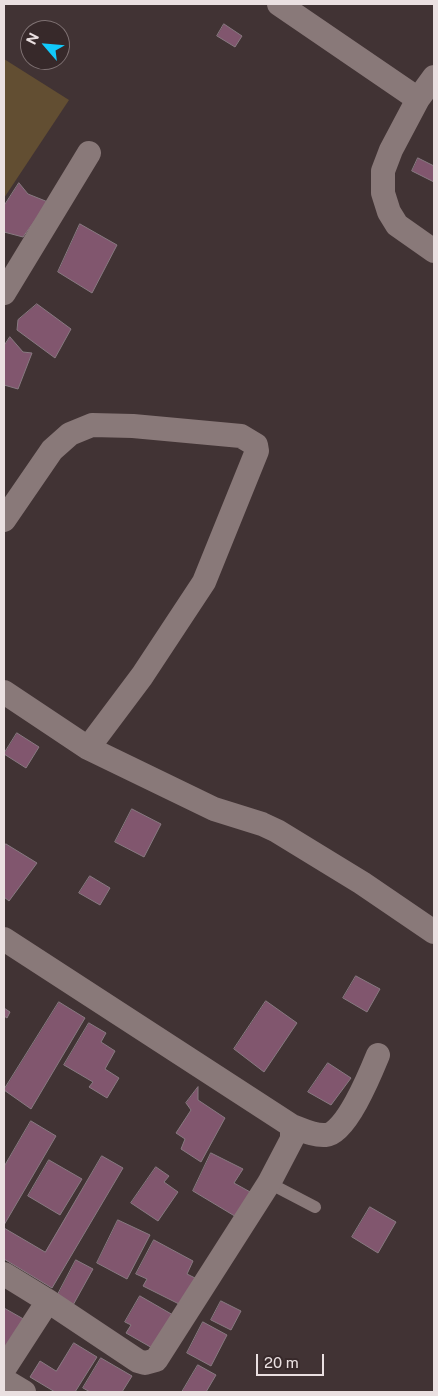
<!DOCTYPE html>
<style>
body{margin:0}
#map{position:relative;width:438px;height:1396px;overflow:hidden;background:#413334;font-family:"Public Sans",sans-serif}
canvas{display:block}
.frame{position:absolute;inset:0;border:5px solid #eae0e1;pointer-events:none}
.north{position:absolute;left:20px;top:20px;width:50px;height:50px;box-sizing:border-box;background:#37292a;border:1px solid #7f7273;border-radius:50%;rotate:297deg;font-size:14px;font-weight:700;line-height:20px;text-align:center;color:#eae0e1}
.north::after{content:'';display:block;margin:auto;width:18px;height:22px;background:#11cafb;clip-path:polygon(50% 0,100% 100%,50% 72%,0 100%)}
.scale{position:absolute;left:256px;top:1354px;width:68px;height:22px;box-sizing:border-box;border:2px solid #eae0e1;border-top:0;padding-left:6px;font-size:15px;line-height:18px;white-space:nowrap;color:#eae0e1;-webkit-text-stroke:4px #37292a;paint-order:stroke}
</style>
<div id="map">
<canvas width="438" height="1396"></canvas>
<div class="frame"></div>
<div class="north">N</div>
<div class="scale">20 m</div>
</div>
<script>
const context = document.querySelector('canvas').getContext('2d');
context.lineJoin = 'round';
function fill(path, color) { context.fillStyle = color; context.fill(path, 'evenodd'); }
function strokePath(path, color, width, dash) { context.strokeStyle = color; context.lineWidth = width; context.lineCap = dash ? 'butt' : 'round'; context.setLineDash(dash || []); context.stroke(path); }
const green = new Path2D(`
 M 4,59 L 69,100 L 4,198 Z`);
const building = new Path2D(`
 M 224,24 L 242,36 L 235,47 L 217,36 Z
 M 418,158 L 434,166 L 434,182 L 412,171 Z
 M 19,183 L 28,194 L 48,202 L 23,237 L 4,232 L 4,206 Z
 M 80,224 L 117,245 L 92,293 L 58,272 Z
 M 37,304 L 71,329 L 55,358 L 17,330 L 18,320 Z
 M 10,337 L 23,352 L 32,353 L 18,389 L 4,385 L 4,346 Z
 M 17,733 L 39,747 L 26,768 L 4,754 Z
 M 132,809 L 161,824 L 144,857 L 115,842 Z
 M 6,844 L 37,863 L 9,901 L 4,897 L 4,847 Z
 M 90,876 L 110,888 L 100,905 L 79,893 Z
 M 356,976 L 380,989 L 367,1012 L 343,998 Z
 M 266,1001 L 297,1023 L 264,1072 L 234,1049 Z
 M 59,1002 L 85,1018 L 31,1109 L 4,1090 Z
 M 4,1008 L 10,1012 L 7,1018 L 4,1016 Z
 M 89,1023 L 106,1033 L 101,1042 L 115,1051 L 105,1069 L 119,1078 L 107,1098 L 89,1087 L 93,1082 L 64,1065 Z
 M 328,1063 L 351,1078 L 331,1105 L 308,1092 Z
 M 198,1087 L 198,1100 L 225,1118 L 201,1162 L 181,1149 L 185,1139 L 176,1133 L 191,1110 L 186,1103 Z
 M 31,1121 L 56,1136 L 4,1225 L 4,1167 Z
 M 211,1153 L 243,1169 L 234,1183 L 252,1193 L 238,1218 L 193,1191 Z
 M 102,1156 L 123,1168 L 52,1288 L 4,1259 L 4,1228 L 45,1252 Z
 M 49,1160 L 82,1179 L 60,1215 L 28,1196 Z
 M 156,1167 L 169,1176 L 164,1182 L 178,1192 L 158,1221 L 131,1203 Z
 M 370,1207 L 396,1222 L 378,1253 L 352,1237 Z
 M 118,1220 L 150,1235 L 127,1279 L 97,1263 Z
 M 154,1240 L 193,1261 L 187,1274 L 195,1278 L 181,1305 L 143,1286 L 147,1279 L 136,1274 Z
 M 76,1260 L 93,1269 L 72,1307 L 56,1298 Z
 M 140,1296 L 173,1315 L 154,1349 L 126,1333 L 131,1325 L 125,1322 Z
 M 221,1301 L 241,1311 L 231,1330 L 211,1320 Z
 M 4,1308 L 27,1321 L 4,1359 Z
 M 203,1322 L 227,1335 L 211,1366 L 187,1353 Z
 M 74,1343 L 97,1357 L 75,1392 L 55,1392 L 30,1377 L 40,1361 L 56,1371 Z
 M 101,1358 L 132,1376 L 122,1392 L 90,1392 L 83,1388 Z
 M 198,1365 L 216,1375 L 206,1392 L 182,1392 Z`);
const lane = new Path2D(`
 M 269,1183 L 315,1207`);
const street = new Path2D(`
 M 279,4 L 418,99
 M 434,77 L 418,99 L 391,150 L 383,171 L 383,193 L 389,212 L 397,225 L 434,251
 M 4,293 L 89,153
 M 4,520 L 52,450 L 70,434 L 92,425 L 133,426 L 241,436 L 256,445 L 257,451 L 204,582 L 142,676 L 88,748
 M 4,692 L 88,748 L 214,809 L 262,824 L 277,831 L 362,883 L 434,932
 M 4,939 L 292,1126 L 292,1139 L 269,1183 L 156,1360 L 145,1363 L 138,1361 L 48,1301 L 4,1274
 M 292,1126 C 303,1130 313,1136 326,1135 C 346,1134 371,1072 378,1055
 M 4,1369 L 48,1301
 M 4,1380 L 24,1392`);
fill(green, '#624e32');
fill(building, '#81566e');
strokePath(building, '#887a81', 1);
strokePath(lane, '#897979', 12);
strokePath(street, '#897979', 24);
</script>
